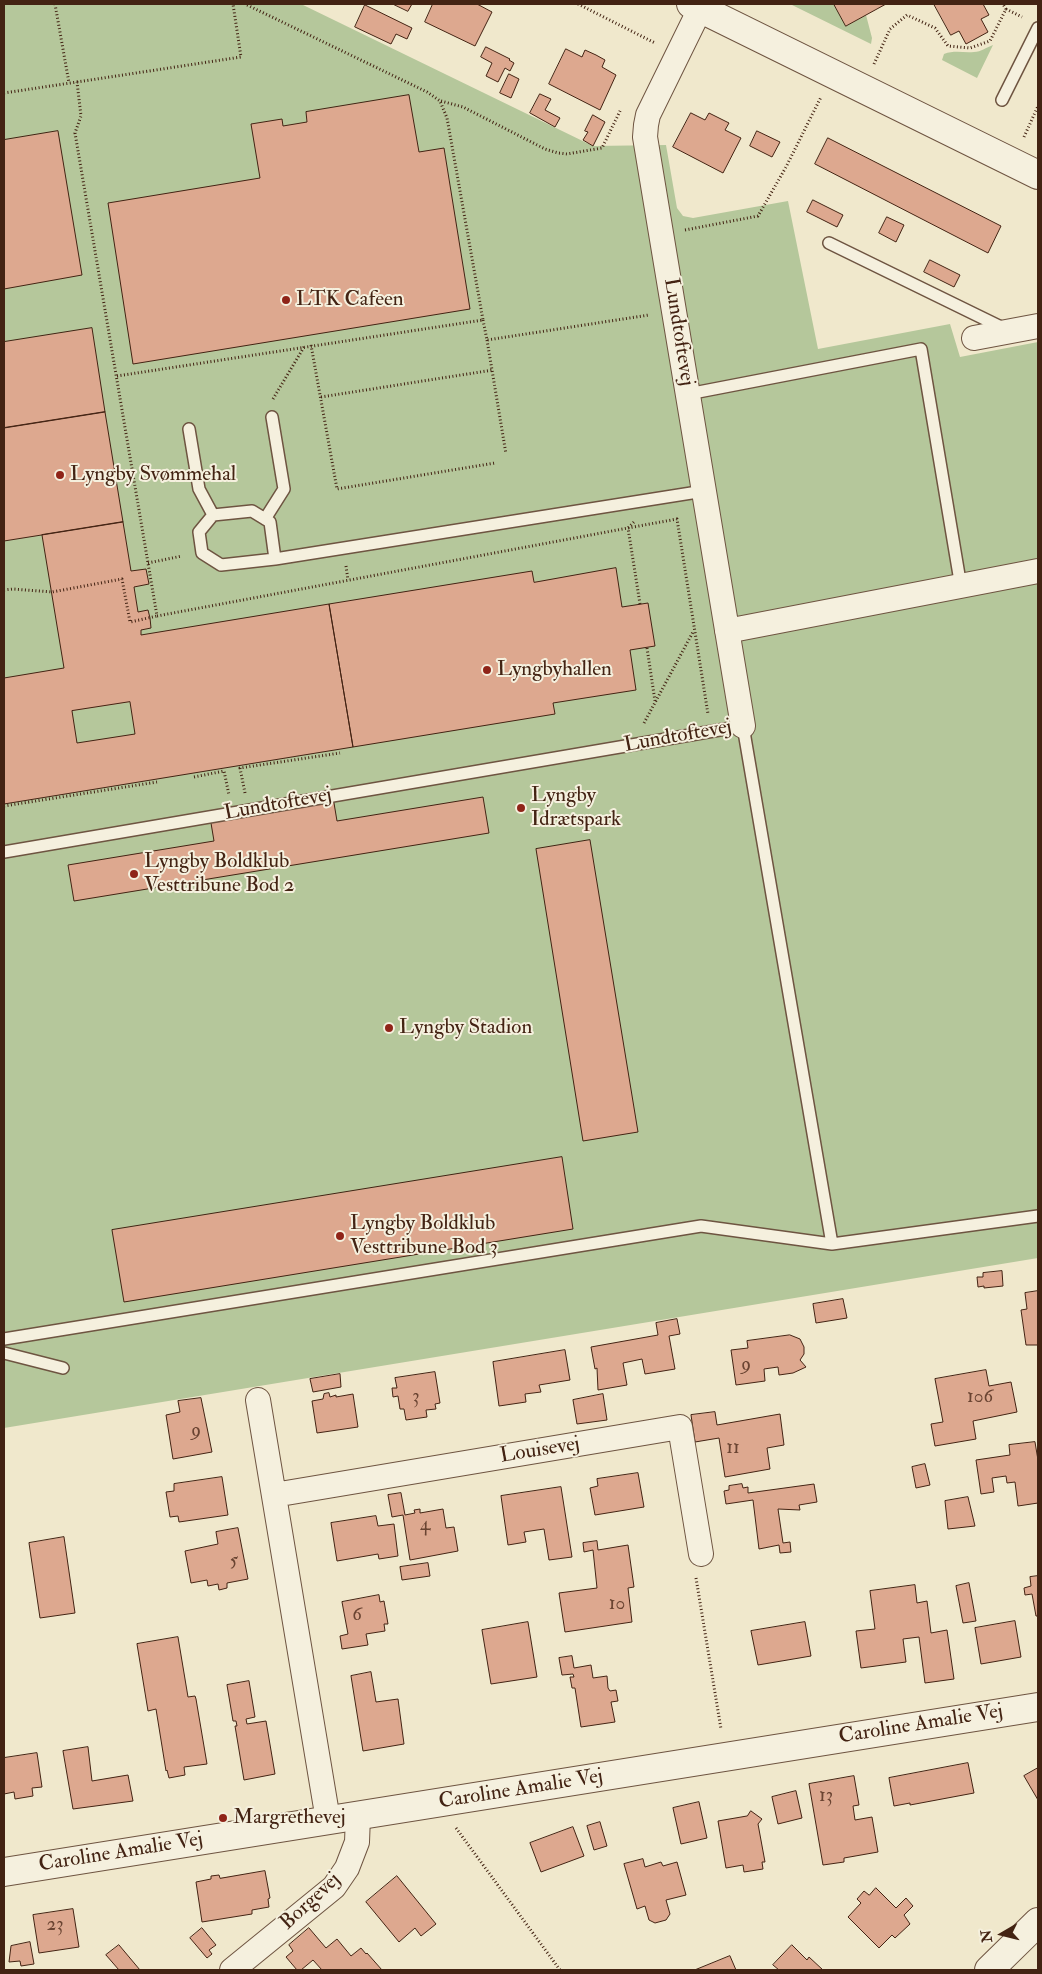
<!DOCTYPE html>
<meta charset="utf-8">
<style>
body{margin:0}
#map{position:relative;width:1042px;height:1974px;overflow:hidden;background:#f0e8cc;font-family:"IM FELL Double Pica",serif}
canvas{display:block}
.frame{position:absolute;inset:0;border:5px solid #432313;pointer-events:none}
.north{position:absolute;left:977px;top:1909px;width:50px;height:50px;-webkit-text-stroke:4px #f5f0de;paint-order:stroke;rotate:262deg;font-size:14px;font-weight:700;line-height:20px;text-align:center;color:#432313}
.north::after{content:'';display:block;margin:auto;width:18px;height:22px;background:#432313;clip-path:polygon(50% 0,100% 100%,50% 72%,0 100%)}
</style>
<div id="map">
<canvas width="1042" height="1974"></canvas>
<div class="frame"></div>
<div class="north">N</div>
</div>
<script>
const context = document.querySelector('canvas').getContext('2d');
context.lineJoin = 'round';
function fill(path, color) { context.fillStyle = color; context.fill(path, 'evenodd'); }
function strokePath(path, color, width, dash) { context.strokeStyle = color; context.lineWidth = width; context.lineCap = dash ? 'butt' : 'round'; context.setLineDash(dash || []); context.stroke(path); }
function write(font, color, halo, rows, align = 'center') {
  context.font = font + ' "IM FELL Double Pica",serif'; context.lineWidth = 4; context.setLineDash([]); context.textBaseline = 'middle'; context.strokeStyle = halo; context.fillStyle = color; for (const [text, x, y, turn = 0] of rows) {
    context.save(); context.translate(x, y); context.rotate((+turn || 0) * Math.PI / 180); context.textAlign = isNaN(turn) ? turn : align; if (halo) context.strokeText(text, 0, 0); context.fillText(text, 0, 0); context.restore();
  }
}
const green = new Path2D(`
 M 4,4 L 301,4 L 593,146 L 666,145 L 677,208 L 683,216 L 693,218 L 788,201 L 818,349 L 950,324 L 960,357 L 1038,342 L 1038,1258 L 4,1428 Z
 M 790,4 L 834,4 L 846,26 L 866,15 L 872,38 L 871,44 Z
 M 993,45 L 977,78 L 942,60 L 944,54 C 955,50 963,53 974,52 C 981,52 987,47 993,45 Z`);
const building = new Path2D(`
 M 393,4 L 412,4 L 408,11 Z
 M 433,4 L 477,4 L 492,12 L 475,46 L 425,22 Z
 M 834,4 L 886,4 L 846,26 Z
 M 934,4 L 983,4 L 989,15 L 981,19 L 988,32 L 966,44 L 959,31 L 951,35 Z
 M 365,5 L 412,28 L 407,39 L 396,34 L 391,44 L 355,27 Z
 M 486,47 L 510,59 L 509,60 L 514,63 L 510,71 L 505,68 L 498,82 L 486,76 L 492,63 L 481,57 Z
 M 566,49 L 582,57 L 585,50 L 596,55 L 605,60 L 602,67 L 616,75 L 600,110 L 549,84 Z
 M 509,74 L 519,79 L 511,98 L 500,93 Z
 M 540,94 L 551,99 L 545,110 L 560,118 L 555,127 L 530,113 Z
 M 409,95 L 419,152 L 444,148 L 470,309 L 133,364 L 108,203 L 260,178 L 251,124 L 282,119 L 283,126 L 307,122 L 306,112 Z
 M 691,113 L 705,120 L 709,113 L 729,123 L 725,130 L 741,138 L 723,173 L 673,147 Z
 M 593,115 L 605,122 L 593,146 L 583,140 L 588,132 L 585,131 Z
 M 58,131 L 82,275 L 4,289 L 4,140 Z
 M 757,131 L 780,142 L 772,157 L 750,146 Z
 M 828,138 L 1001,226 L 988,253 L 815,164 Z
 M 813,200 L 843,215 L 837,227 L 807,212 Z
 M 887,217 L 904,225 L 896,242 L 879,233 Z
 M 930,260 L 960,275 L 954,287 L 924,272 Z
 M 92,328 L 105,412 L 4,428 L 4,342 Z
 M 105,412 L 123,522 L 4,541 L 4,428 Z
 M 123,522 L 131,571 L 146,569 L 149,584 L 134,587 L 138,612 L 148,610 L 150,618 L 151,628 L 141,630 L 141,635 L 329,604 L 353,747 L 4,804 L 4,678 L 64,668 L 42,535 ZM 130,702 L 135,734 L 77,743 L 72,711 Z
 M 616,568 L 622,607 L 648,603 L 655,646 L 630,650 L 636,690 L 553,703 L 555,714 L 353,747 L 329,604 L 532,571 L 534,582 Z
 M 333,797 L 337,821 L 483,797 L 489,833 L 74,901 L 68,865 L 214,841 L 210,817 Z
 M 590,840 L 638,1132 L 583,1141 L 536,849 Z
 M 562,1157 L 573,1229 L 124,1302 L 112,1230 Z
 M 1002,1271 L 1003,1286 L 984,1288 L 984,1286 L 978,1287 L 977,1277 L 983,1277 L 983,1273 Z
 M 1038,1291 L 1038,1345 L 1026,1345 L 1021,1310 L 1027,1309 L 1025,1293 Z
 M 843,1299 L 847,1318 L 816,1323 L 813,1304 Z
 M 677,1319 L 680,1334 L 669,1336 L 675,1369 L 645,1374 L 642,1359 L 623,1363 L 627,1385 L 598,1390 L 597,1368 L 595,1369 L 591,1347 L 658,1335 L 656,1323 Z
 M 790,1335 L 800,1339 L 804,1347 L 804,1354 L 800,1360 L 806,1367 L 793,1373 L 779,1375 L 778,1367 L 764,1369 L 765,1381 L 736,1385 L 731,1350 L 748,1348 L 747,1341 Z
 M 565,1350 L 570,1380 L 539,1385 L 541,1392 L 525,1394 L 526,1402 L 499,1406 L 493,1362 Z
 M 986,1370 L 989,1386 L 1011,1382 L 1017,1412 L 973,1421 L 976,1439 L 935,1446 L 931,1424 L 943,1422 L 935,1379 Z
 M 435,1372 L 440,1403 L 435,1404 L 436,1409 L 426,1410 L 427,1417 L 406,1420 L 404,1409 L 400,1409 L 398,1396 L 393,1397 L 392,1388 L 397,1388 L 395,1378 Z
 M 340,1374 L 341,1387 L 313,1392 L 310,1379 Z
 M 329,1393 L 330,1397 L 336,1395 L 336,1397 L 353,1394 L 358,1427 L 317,1433 L 312,1401 L 323,1399 L 324,1394 Z
 M 603,1394 L 607,1420 L 577,1424 L 573,1400 Z
 M 201,1398 L 212,1452 L 173,1459 L 166,1415 L 180,1412 L 178,1401 Z
 M 715,1412 L 717,1425 L 780,1414 L 784,1445 L 767,1448 L 770,1469 L 725,1477 L 719,1438 L 695,1442 L 691,1415 Z
 M 1035,1442 L 1038,1460 L 1038,1503 L 1018,1506 L 1015,1482 L 1007,1483 L 1006,1476 L 992,1478 L 994,1492 L 981,1494 L 976,1460 L 1010,1455 L 1009,1445 Z
 M 925,1464 L 930,1485 L 916,1488 L 912,1467 Z
 M 638,1473 L 644,1507 L 595,1515 L 590,1488 L 598,1486 L 597,1479 Z
 M 222,1477 L 228,1515 L 179,1522 L 178,1516 L 170,1517 L 166,1492 L 174,1491 L 174,1484 Z
 M 742,1484 L 743,1488 L 748,1487 L 748,1493 L 814,1484 L 817,1502 L 799,1505 L 800,1510 L 778,1509 L 783,1543 L 790,1542 L 791,1552 L 780,1553 L 779,1545 L 759,1549 L 753,1500 L 726,1504 L 724,1491 L 729,1490 L 729,1486 Z
 M 561,1487 L 572,1557 L 549,1560 L 544,1529 L 524,1532 L 526,1542 L 508,1545 L 501,1496 Z
 M 401,1493 L 405,1515 L 415,1513 L 414,1510 L 420,1509 L 420,1513 L 443,1509 L 446,1528 L 454,1527 L 458,1551 L 410,1560 L 403,1515 L 392,1517 L 388,1495 Z
 M 968,1497 L 975,1526 L 948,1529 L 945,1501 Z
 M 376,1516 L 378,1526 L 394,1524 L 398,1556 L 379,1559 L 378,1554 L 337,1561 L 331,1523 Z
 M 238,1528 L 248,1579 L 227,1583 L 227,1588 L 219,1590 L 218,1584 L 208,1586 L 207,1580 L 191,1583 L 185,1551 L 218,1544 L 216,1532 Z
 M 64,1537 L 75,1613 L 40,1618 L 29,1543 Z
 M 597,1541 L 598,1550 L 628,1545 L 634,1587 L 628,1588 L 632,1622 L 565,1632 L 559,1593 L 597,1588 L 593,1550 L 584,1552 L 583,1543 Z
 M 428,1563 L 430,1576 L 402,1580 L 400,1567 Z
 M 1038,1576 L 1038,1616 L 1036,1616 L 1032,1594 L 1025,1595 L 1024,1588 L 1031,1586 L 1030,1577 Z
 M 969,1583 L 976,1621 L 963,1623 L 956,1586 Z
 M 915,1585 L 917,1603 L 927,1601 L 931,1633 L 947,1630 L 954,1679 L 925,1683 L 919,1637 L 903,1639 L 906,1662 L 861,1668 L 856,1631 L 875,1629 L 870,1591 Z
 M 379,1595 L 380,1602 L 384,1601 L 388,1624 L 384,1624 L 385,1631 L 366,1634 L 368,1645 L 342,1649 L 340,1636 L 348,1634 L 342,1602 Z
 M 1015,1621 L 1021,1657 L 981,1664 L 975,1628 Z
 M 528,1622 L 537,1677 L 491,1684 L 482,1630 Z
 M 805,1622 L 811,1656 L 758,1665 L 751,1631 Z
 M 178,1637 L 188,1697 L 195,1696 L 196,1699 L 207,1764 L 184,1767 L 185,1775 L 169,1778 L 167,1770 L 166,1771 L 156,1709 L 148,1711 L 137,1644 Z
 M 572,1656 L 574,1668 L 591,1665 L 593,1678 L 607,1676 L 608,1688 L 610,1691 L 616,1690 L 618,1701 L 611,1702 L 615,1722 L 581,1727 L 575,1688 L 572,1688 L 570,1677 L 574,1677 L 573,1674 L 562,1675 L 559,1658 Z
 M 371,1672 L 376,1702 L 398,1699 L 404,1744 L 363,1751 L 351,1676 Z
 M 249,1681 L 255,1717 L 246,1719 L 247,1724 L 266,1721 L 275,1774 L 244,1780 L 235,1726 L 237,1726 L 236,1721 L 233,1721 L 227,1685 Z
 M 88,1747 L 92,1781 L 128,1775 L 133,1801 L 73,1809 L 63,1751 Z
 M 37,1753 L 42,1787 L 32,1788 L 33,1796 L 15,1799 L 14,1792 L 4,1794 L 4,1758 Z
 M 968,1763 L 974,1793 L 910,1805 L 910,1803 L 894,1806 L 889,1778 Z
 M 1038,1768 L 1038,1800 L 1024,1776 Z
 M 854,1776 L 859,1805 L 853,1806 L 855,1820 L 872,1817 L 878,1852 L 844,1858 L 844,1862 L 823,1865 L 809,1784 Z
 M 796,1791 L 802,1818 L 778,1824 L 772,1797 Z
 M 699,1802 L 707,1838 L 681,1844 L 673,1808 Z
 M 751,1811 L 762,1819 L 758,1824 L 765,1862 L 762,1862 L 763,1869 L 744,1872 L 743,1865 L 726,1868 L 718,1821 L 747,1816 Z
 M 600,1822 L 607,1846 L 594,1850 L 587,1826 Z
 M 573,1827 L 584,1856 L 541,1872 L 530,1843 Z
 M 643,1859 L 645,1867 L 661,1862 L 663,1866 L 677,1862 L 686,1895 L 666,1900 L 670,1914 L 666,1920 L 655,1923 L 649,1920 L 645,1906 L 637,1909 L 624,1864 Z
 M 265,1871 L 270,1898 L 268,1899 L 269,1907 L 252,1910 L 252,1914 L 202,1922 L 196,1882 L 211,1879 L 211,1876 L 219,1875 L 220,1878 Z
 M 397,1876 L 436,1924 L 421,1936 L 415,1928 L 399,1942 L 366,1902 Z
 M 876,1888 L 896,1908 L 906,1898 L 913,1906 L 904,1915 L 910,1924 L 895,1938 L 892,1935 L 879,1948 L 848,1917 L 861,1903 L 857,1899 L 864,1891 L 869,1895 Z
 M 73,1909 L 79,1947 L 39,1953 L 33,1915 Z
 M 202,1928 L 216,1945 L 209,1950 L 212,1954 L 207,1958 L 190,1938 Z
 M 309,1928 L 326,1948 L 337,1939 L 351,1956 L 361,1948 L 366,1954 L 367,1953 L 382,1970 L 322,1970 L 313,1960 L 301,1970 L 297,1970 L 286,1957 L 293,1951 L 289,1945 Z
 M 30,1942 L 34,1964 L 21,1966 L 20,1961 L 9,1962 L 11,1946 Z
 M 119,1945 L 140,1970 L 119,1970 L 106,1955 Z
 M 792,1945 L 807,1960 L 809,1957 L 823,1970 L 779,1970 L 773,1965 Z
 M 730,1956 L 736,1970 L 695,1970 Z`);
const path = new Path2D(`
 M 55,4 L 69,83
 M 578,4 L 655,43
 M 1006,9 L 1022,17
 M 874,64 L 890,29 L 907,15 L 935,28 L 948,46 L 970,48 L 990,41 L 1006,9 L 1003,4
 M 77,82 L 241,57 L 233,4
 M 4,93 L 77,82 L 81,116 L 75,133 L 157,616 L 628,528 L 634,522
 M 441,101 L 463,107 L 545,149 L 558,153 L 567,154 L 602,148 L 621,109
 M 1024,137 L 1038,106
 M 685,230 L 758,216 L 786,167 L 821,97
 M 483,320 L 487,340 L 649,315
 M 487,340 L 506,454
 M 311,345 L 337,489 L 495,463
 M 117,376 L 483,320 L 447,118 L 440,101 L 427,92 L 245,4
 M 321,397 L 493,370
 M 273,399 L 304,347
 M 148,563 L 182,556
 M 346,566 L 348,580
 M 4,590 L 13,589 L 52,592 L 122,579 L 130,622 L 157,616
 M 640,604 L 628,528 L 677,519 L 708,714
 M 647,648 L 655,701
 M 644,723 L 693,632
 M 194,777 L 224,771 L 229,795
 M 245,793 L 240,768 L 340,753
 M 4,806 L 157,782
 M 696,1578 L 721,1729
 M 456,1828 L 560,1970`);
const service = new Path2D(`
 M 1002,100 L 1038,28
 M 829,243 L 1003,328
 M 688,394 L 921,349 L 961,587
 M 189,429 L 199,489 L 213,515
 M 265,519 L 284,489 L 272,417
 M 275,559 L 270,522 L 252,511 L 213,515 L 199,532 L 202,553 L 221,565 L 275,559 L 704,491
 M 4,852 L 743,726 L 832,1244
 M 4,1339 L 701,1226 L 832,1244 L 1038,1216
 M 4,1353 L 63,1368`);
const minor = new Path2D(`
 M 700,9 L 648,115 L 646,125 L 645,137 L 743,726
 M 974,338 L 1038,326
 M 727,631 L 1038,571
 M 258,1400 L 328,1820
 M 274,1495 L 680,1427 L 701,1554
 M 232,1970 L 334,1887 L 347,1868 L 357,1842 L 358,1816`);
const tertiary = new Path2D(`
 M 691,4 L 1038,175
 M 4,1872 L 1038,1707
 M 989,1970 L 1038,1922`);
const markers = [
 [286,300,5,"#8f2418"],
 [60,475,5,"#8f2418"],
 [487,670,5,"#8f2418"],
 [521,808,5,"#8f2418"],
 [134,874,5,"#8f2418"],
 [389,1028,5,"#8f2418"],
 [340,1236,5,"#8f2418"],
 [223,1818,5,"#8f2418"]
];
const numberNames = [
 ["9",746,1366],
 ["3",416,1398],
 ["106",980,1398],
 ["9",196,1432],
 ["11",733,1449],
 ["4",425,1526],
 ["5",234,1562],
 ["10",617,1605],
 ["6",357,1616],
 ["13",826,1797],
 ["23",55,1926]
];
const poiNames = [
 ["LTK Cafeen",296,300],
 ["Lyngby Svømmehal",70,475],
 ["Lyngbyhallen",497,670],
 ["Lyngby",531,796],
 ["Idrætspark",531,820],
 ["Lyngby Boldklub",144,862],
 ["Vesttribune Bod 2",144,886],
 ["Lyngby Stadion",399,1028],
 ["Lyngby Boldklub",350,1224],
 ["Vesttribune Bod 3",350,1248],
 ["Margrethevej",233,1818]
];
const streetNames = [
 ["Lundtoftevej",678,332,81],
 ["Lundtoftevej",678,737,-10],
 ["Lundtoftevej",278,805,-10],
 ["Louisevej",540,1451,-9],
 ["Caroline Amalie Vej",921,1725,-9],
 ["Caroline Amalie Vej",521,1790,-9],
 ["Caroline Amalie Vej",121,1853,-9],
 ["Borgevej",311,1902,-43]
];
fill(green, '#b5c79b');
fill(building, '#dda88f');
strokePath(building, '#432313', 1);
strokePath(service, '#6e5441', 14);
strokePath(minor, '#6e5441', 26);
strokePath(tertiary, '#6e5441', 30);
strokePath(path, '#432313', 3, [1, 2.5]);
strokePath(service, '#f5f0de', 11);
strokePath(minor, '#f5f0de', 24);
strokePath(tertiary, '#f5f0de', 28);
for (const [x, y, r, color] of markers) { const dot = new Path2D(); dot.arc(x, y, r, 0, 2 * Math.PI); context.fillStyle = color; context.fill(dot); strokePath(dot, '#f5f0de', 2); }
write('19px', '#6a4432', null, numberNames);
write('21px', '#432313', '#f5f0de', poiNames, 'left');
write('21px', '#432313', '#f5f0de', streetNames);
</script>
